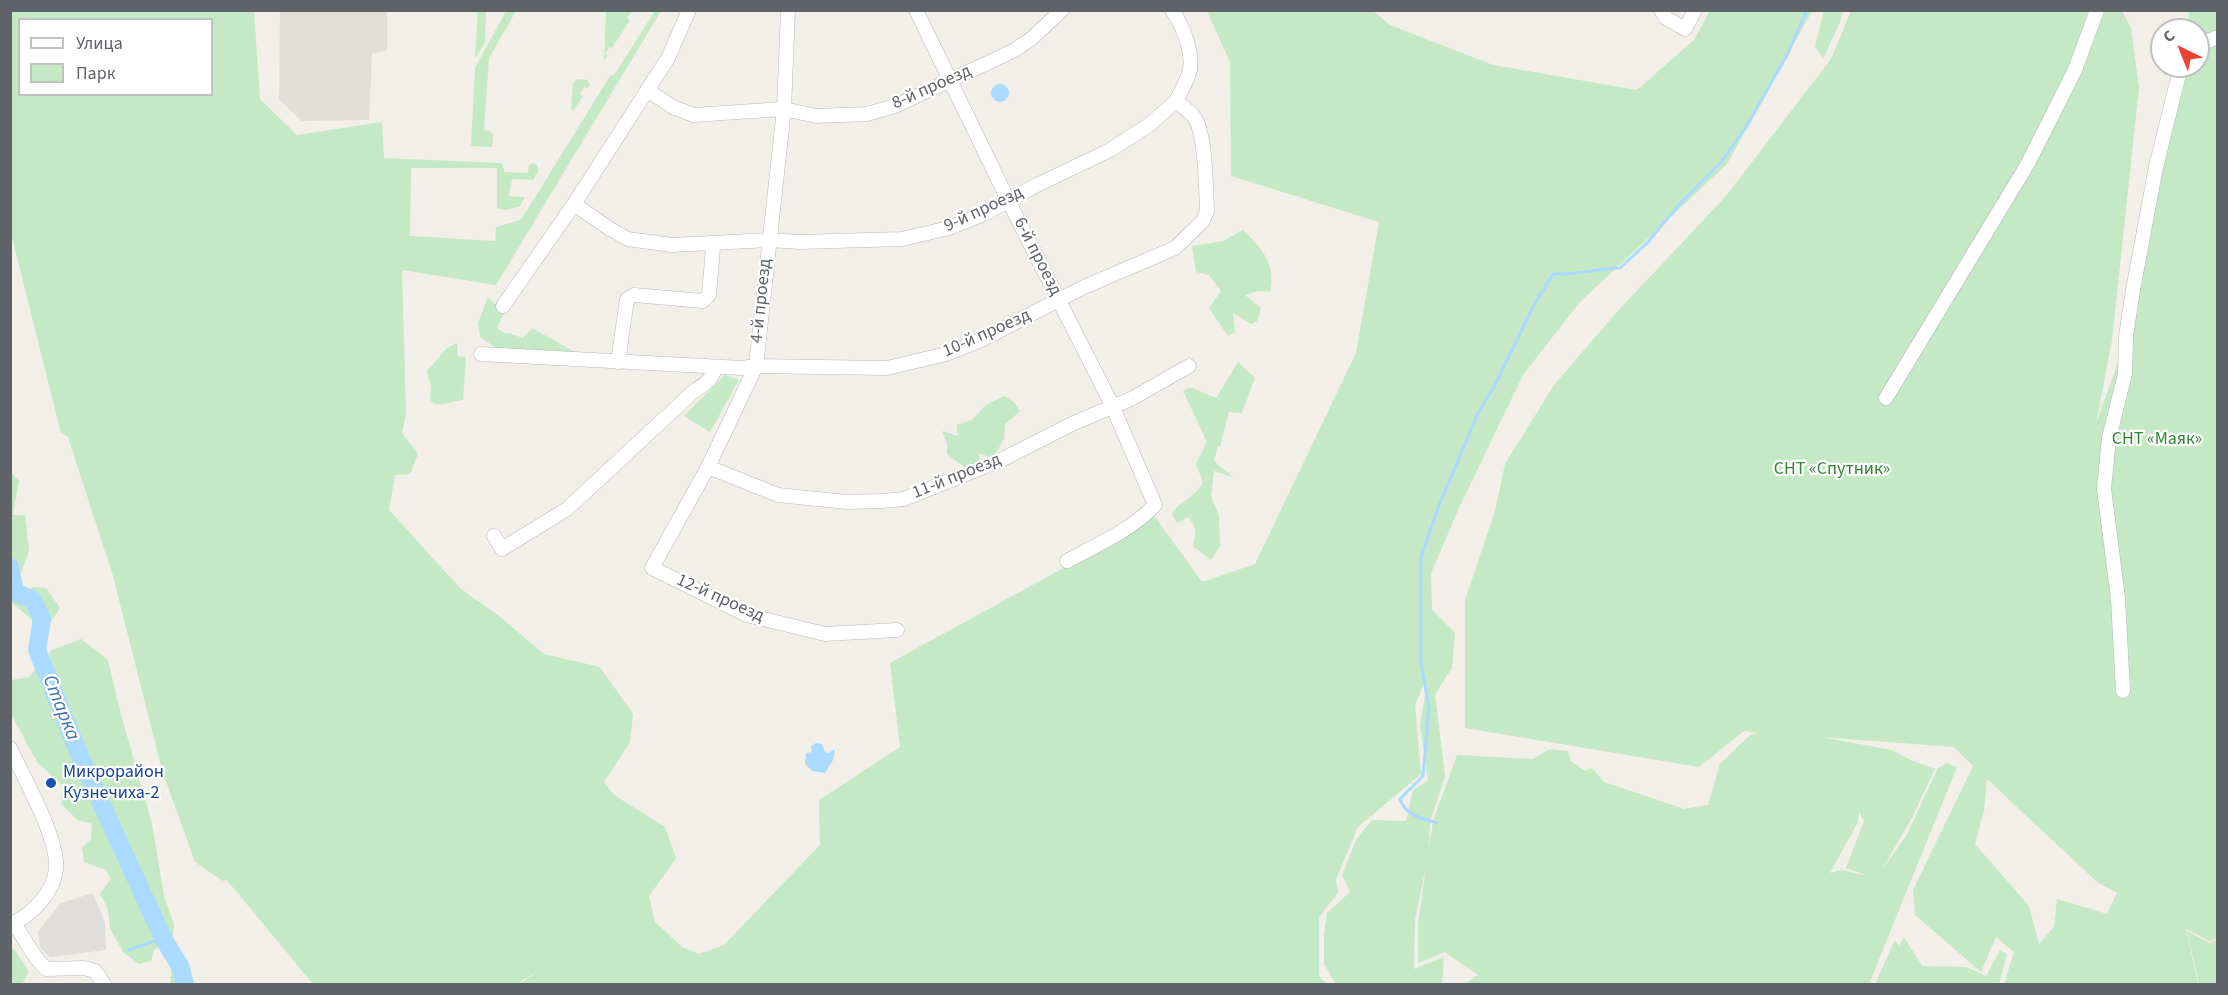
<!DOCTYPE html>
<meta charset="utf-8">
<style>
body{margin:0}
#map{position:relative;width:2228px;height:995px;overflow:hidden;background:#f1efe8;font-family:"Source Sans 3",sans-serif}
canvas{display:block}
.frame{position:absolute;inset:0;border:12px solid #5f6368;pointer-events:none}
.legend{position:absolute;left:18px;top:18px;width:195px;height:78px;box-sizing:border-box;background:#fff;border:2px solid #bfc1c3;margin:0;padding:8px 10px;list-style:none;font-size:18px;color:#5f6368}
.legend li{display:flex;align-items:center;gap:12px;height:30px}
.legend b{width:30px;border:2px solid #bfc1c3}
.north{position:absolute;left:2150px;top:18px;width:60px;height:60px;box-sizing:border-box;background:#fff;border:2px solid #bfc1c3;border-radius:50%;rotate:317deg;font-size:16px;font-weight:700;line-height:24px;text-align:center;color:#5f6368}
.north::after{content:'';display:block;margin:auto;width:21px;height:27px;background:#ea4335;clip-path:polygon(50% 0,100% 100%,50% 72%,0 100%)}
</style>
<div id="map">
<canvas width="2228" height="995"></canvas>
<div class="frame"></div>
<ul class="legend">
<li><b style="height:8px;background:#fff"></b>Улица</li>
<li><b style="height:16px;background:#c5e8c5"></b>Парк</li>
</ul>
<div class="north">С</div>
</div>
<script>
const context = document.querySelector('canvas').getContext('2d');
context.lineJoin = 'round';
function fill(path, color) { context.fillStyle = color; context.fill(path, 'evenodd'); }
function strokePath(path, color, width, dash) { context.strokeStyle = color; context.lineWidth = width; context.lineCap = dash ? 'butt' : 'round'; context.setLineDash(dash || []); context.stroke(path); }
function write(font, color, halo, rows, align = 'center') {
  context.font = font + ' "Source Sans 3",sans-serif'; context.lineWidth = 4.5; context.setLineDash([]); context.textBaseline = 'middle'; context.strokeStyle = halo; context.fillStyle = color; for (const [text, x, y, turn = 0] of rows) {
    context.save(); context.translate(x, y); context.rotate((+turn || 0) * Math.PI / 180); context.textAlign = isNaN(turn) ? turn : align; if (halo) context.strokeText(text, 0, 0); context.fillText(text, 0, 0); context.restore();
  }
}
const industrial = new Path2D(`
 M 93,893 L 105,923 L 106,950 L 50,957 L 40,948 L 38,931 L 61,903 Z`);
const education = new Path2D(`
 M 280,11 L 387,11 L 387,51 L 372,53 L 369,120 L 302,121 L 279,100 Z`);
const green = new Path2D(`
 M 478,10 L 486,11 L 485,42 L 475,59 Z
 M 10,11 L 254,11 L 260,99 L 297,135 L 382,122 L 384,158 L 500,163 L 503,165 L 504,172 L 528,173 L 529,165 L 533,163 L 537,165 L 539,170 L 533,180 L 512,179 L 509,196 L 525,197 L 520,206 L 507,210 L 497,209 L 497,168 L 411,168 L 410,236 L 495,241 L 496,227 L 521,220 L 610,76 L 614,75 L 655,11 L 661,11 L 496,285 L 402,270 L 406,414 L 402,433 L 418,454 L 410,474 L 395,475 L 389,510 L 461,589 L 499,616 L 544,654 L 600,667 L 633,714 L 630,742 L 604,782 L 614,795 L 665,827 L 676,858 L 649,896 L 655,922 L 682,947 L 699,954 L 724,945 L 820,845 L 819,800 L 900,747 L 890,663 L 1122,536 L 1153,514 L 1202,582 L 1255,564 L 1356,353 L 1379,222 L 1231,176 L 1230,62 L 1207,11 L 1373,11 L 1390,25 L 1493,65 L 1637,90 L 1694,40 L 1710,11 L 1812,11 L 1727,164 L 1579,303 L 1523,375 L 1459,508 L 1431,573 L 1432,610 L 1455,633 L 1452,668 L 1435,694 L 1445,776 L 1430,822 L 1429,848 L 1433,821 L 1457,755 L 1533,759 L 1550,749 L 1568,751 L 1571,761 L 1585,771 L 1592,768 L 1604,782 L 1684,809 L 1708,805 L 1720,764 L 1750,735 L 1758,733 L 1744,731 L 1699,767 L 1465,728 L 1465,600 L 1495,511 L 1505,464 L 1554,385 L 1616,313 L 1726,196 L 1831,59 L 1851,11 L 2122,11 L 2131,28 L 2139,88 L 2112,340 L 2096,424 L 2137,309 L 2146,246 L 2186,66 L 2198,66 L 2198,30 L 2188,30 L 2189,11 L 2217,11 L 2218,938 L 2210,941 L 2186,929 L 2198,984 L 2004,984 L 2014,952 L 1996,937 L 1981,972 L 1915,915 L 1913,890 L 1973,766 L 1954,747 L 1821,737 L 1892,750 L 1911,760 L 1935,769 L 1912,818 L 1881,871 L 1906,836 L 1938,768 L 1947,763 L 1957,767 L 1869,984 L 1465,984 L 1478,975 L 1445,952 L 1418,963 L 1418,925 L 1426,866 L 1415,920 L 1414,969 L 1444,957 L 1442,984 L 1336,984 L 1324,964 L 1324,934 L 1327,913 L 1350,892 L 1342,875 L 1356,840 L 1372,820 L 1406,821 L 1413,790 L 1428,780 L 1420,725 L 1426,688 L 1425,681 L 1415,705 L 1421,774 L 1358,827 L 1336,879 L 1338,893 L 1319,917 L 1319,976 L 1327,984 L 523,984 L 522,982 L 542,969 L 521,981 L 521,984 L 313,984 L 226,879 L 223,881 L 195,862 L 162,770 L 113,576 L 68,437 L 61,433 L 11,233 ZM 20,20 L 212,20 L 212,94 L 20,94 ZM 1987,779 L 2097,882 L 2117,893 L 2107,914 L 2057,899 L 2054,927 L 2039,944 L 2029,906 L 1975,844 L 1984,810 ZM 1859,811 L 1864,821 L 1846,868 L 1869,876 L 1841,870 L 1830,873 L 1858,822 Z
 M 506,11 L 516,11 L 489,58 L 484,130 L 490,131 L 493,135 L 492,147 L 471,146 L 475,68 Z
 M 606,11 L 632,11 L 627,18 L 630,20 L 612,48 L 609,47 L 605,54 L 608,55 L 604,61 Z
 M 1824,11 L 1843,11 L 1840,22 L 1823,59 L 1815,46 Z
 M 577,79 L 587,80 L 590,85 L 587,88 L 584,87 L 580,94 L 583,96 L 573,111 L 571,109 L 573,84 Z
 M 1243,230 C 1262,249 1276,262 1270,292 L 1257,291 L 1245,295 L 1261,308 L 1257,321 L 1251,324 L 1233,313 L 1235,332 L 1228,336 L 1209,308 L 1221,291 L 1209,275 L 1196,272 L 1192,246 L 1223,241 Z
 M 488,297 L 504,313 L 497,328 L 506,334 L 508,333 L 523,338 L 532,328 L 580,355 L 502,352 L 480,337 L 478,323 Z
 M 457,343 L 458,356 L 466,357 L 463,400 C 452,400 438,410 430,400 L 431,387 L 427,371 L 447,348 Z
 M 1238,362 L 1255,378 L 1242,413 L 1229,412 L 1220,446 L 1218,446 L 1214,461 L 1233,477 L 1214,471 L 1211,497 L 1219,515 L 1220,546 L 1211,560 L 1193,546 L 1196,530 L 1189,517 L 1177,523 L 1172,514 C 1181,499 1196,498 1203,482 L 1196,464 L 1207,442 L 1183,391 L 1190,387 L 1216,398 Z
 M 725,375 L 739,380 L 710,432 L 684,416 Z
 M 1004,396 L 1014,402 L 1020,411 L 1005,424 L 1004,439 L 993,458 L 978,453 L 981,463 L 967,469 L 947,454 L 947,443 L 942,431 L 958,436 L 956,425 L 972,420 L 986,405 Z
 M 11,472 L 19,481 L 13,515 L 25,515 L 29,551 L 21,573 L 11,578 Z
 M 33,587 L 46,588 L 60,608 L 45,631 L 33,641 L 32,620 L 11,602 Z
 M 81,639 L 108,660 L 120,711 L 152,824 L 164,896 L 174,924 L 173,937 L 154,950 L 151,961 L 139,964 L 124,953 L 110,929 L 108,909 L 100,894 L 111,879 L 106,870 L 84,862 L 82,848 L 91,839 L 92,823 L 79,821 L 61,804 L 63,786 L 37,762 L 11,714 L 11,677 L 12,680 L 29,677 L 52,650 Z
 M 2187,931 L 2210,943 L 2217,940 L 2217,984 L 2199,984 Z
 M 1904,937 L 1922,966 L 1966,967 L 1986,976 L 2000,950 L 2007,954 L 1999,984 L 1875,984 L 1895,940 L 1899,946 Z
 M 11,947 L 15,950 L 29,972 L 22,984 L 11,984 Z
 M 186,960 L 191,969 L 185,984 L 170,984 L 172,965 Z`);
const water = new Path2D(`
 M991 93a9 9 0 1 1 18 0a9 9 0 1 1-18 0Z
 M 816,743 L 822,744 L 825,752 L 829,753 L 835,749 L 833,760 L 825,773 L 812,771 L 805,764 L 806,753 L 812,752 L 811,746 Z`);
const stream = new Path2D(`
 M 1437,823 C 1421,818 1406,816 1400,799 L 1423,776 L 1429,707 L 1421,662 L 1421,557 L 1438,508 L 1478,413 L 1494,387 L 1534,305 L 1553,274 C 1576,275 1597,269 1620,268 L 1647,243 L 1679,205 L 1722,161 L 1748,124 L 1788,53 L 1807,10
 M 128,950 L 163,938`);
const river = new Path2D(`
 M 10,567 L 15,592 L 33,600 L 42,619 L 37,650 L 81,759 L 163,938 L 180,966 L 185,984`);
const minor = new Path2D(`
 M 788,10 L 784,109 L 756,366 L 708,467 L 652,568 L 747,615 L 825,634 L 897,630
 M 916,10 L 1008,200 L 1112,405 L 1155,505 C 1131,530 1097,545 1067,561
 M 1661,10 L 1666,18 L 1685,29 L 1695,10
 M 2198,45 L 2218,37
 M 647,90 L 673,107 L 693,115 L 784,109 L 816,116 L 867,114 L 895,106 L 1013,51 L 1031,39 L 1062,10
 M 574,204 L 610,229 L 628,239 L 672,245 L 769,240 L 800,242 L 902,239 L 949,228 L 984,214 L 1033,187 L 1110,150 L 1149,125 L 1176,101
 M 503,306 L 574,204 L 668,58 L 689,10
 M 481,354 L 742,368 L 756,366 L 887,368 L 946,354 L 979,341 L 1084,287 L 1175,248 L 1203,221 L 1207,211 C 1206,190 1206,132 1194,117 C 1189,111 1182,106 1176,101 C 1181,92 1187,81 1190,70 C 1193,51 1183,26 1172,10
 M 618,362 L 627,299 L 634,295 L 703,301 L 709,295 L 713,248
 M 1886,398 L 2027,165 L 2075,70 L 2097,10
 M 708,467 L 778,495 L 847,502 L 882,501 L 904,499 L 1001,460 L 1074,423 L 1131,399 L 1189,366
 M 494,536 L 502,549 L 567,509 L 693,392 C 703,385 712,380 716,367
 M 2123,691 L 2118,598 L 2104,489 L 2109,438 L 2125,374 L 2126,336 L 2133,290 L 2156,167 L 2181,66
 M 10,748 C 24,778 59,839 56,869 C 55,880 50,890 43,899 C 34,910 24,919 10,924
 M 14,923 L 36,958 L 46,969 L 84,968 L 95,971 L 104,984`);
const markers = [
 [51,783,6,"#1a4fb4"]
];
const streetNames = [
 ["8-й проезд",932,88,-24],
 ["9-й проезд",984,210,-25],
 ["6-й проезд",1037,257,63],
 ["4-й проезд",762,301,-84],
 ["10-й проезд",987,334,-24],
 ["11-й проезд",957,477,-22],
 ["12-й проезд",720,599,24]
];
const parkNames = [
 ["СНТ «Маяк»",2157,440],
 ["СНТ «Спутник»",1832,470]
];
const transitNames = [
 ["Микрорайон",63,773],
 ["Кузнечиха-2",63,794]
];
const waterNames = [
 ["Старка",60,708,68]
];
fill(industrial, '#e0deda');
fill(education, '#e1ded6');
fill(green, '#c5e8c5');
fill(water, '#aadaff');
strokePath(stream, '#aadaff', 3);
strokePath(river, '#aadaff', 18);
strokePath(minor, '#b5b8bc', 15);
strokePath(minor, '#fff', 14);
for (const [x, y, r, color] of markers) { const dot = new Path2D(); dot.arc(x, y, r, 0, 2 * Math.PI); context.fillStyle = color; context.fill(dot); strokePath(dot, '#fff', 2); }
write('18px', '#5f6368', '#fff', streetNames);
write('18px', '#348238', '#fff', parkNames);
write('18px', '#164399', '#fff', transitNames, 'left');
write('italic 20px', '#4174aa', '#fff', waterNames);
</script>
